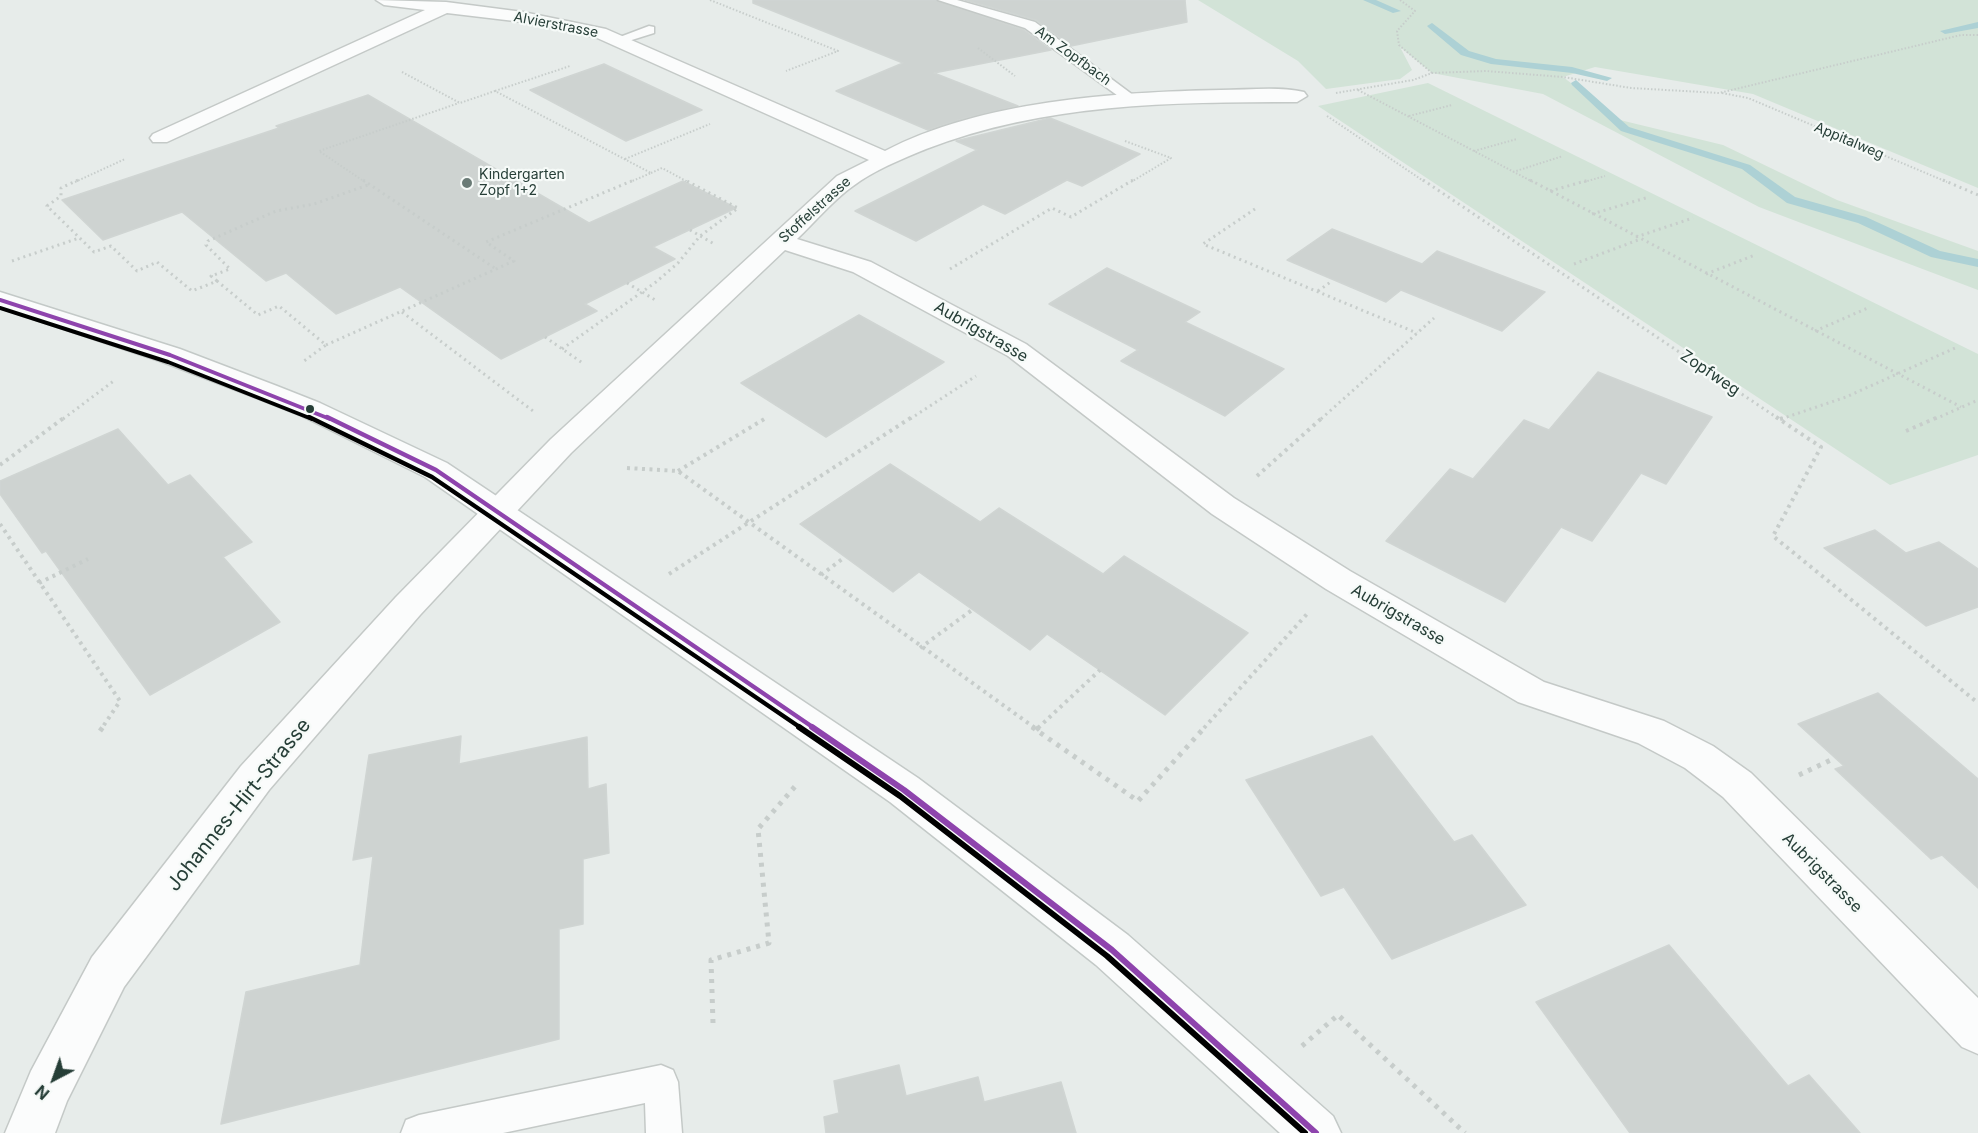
<!DOCTYPE html>
<style>
body{margin:0}
#map{position:relative;width:1978px;height:1133px;overflow:hidden;background:#e7ecea;font-family:Inter,sans-serif}
canvas{display:block}
.north{position:absolute;left:24px;top:1049px;width:60px;height:60px;-webkit-text-stroke:4px #f6faf8;paint-order:stroke;rotate:221deg;font-size:16px;font-weight:700;line-height:24px;text-align:center;color:#263e37}
.north::after{content:'';display:block;margin:auto;width:21px;height:27px;background:#263e37;clip-path:polygon(50% 0,100% 100%,50% 72%,0 100%)}
</style>
<div id="map">
<canvas width="1978" height="1133"></canvas>
<div class="north">N</div>
</div>
<script>
const context = document.querySelector('canvas').getContext('2d');
context.lineJoin = 'round';
function fill(path, color) { context.fillStyle = color; context.fill(path, 'evenodd'); }
function strokePath(path, color, width, dash) { context.strokeStyle = color; context.lineWidth = width; context.lineCap = dash ? 'butt' : 'round'; context.setLineDash(dash || []); context.stroke(path); }
function write(font, color, halo, rows, align = 'center') {
  context.font = font + ' Inter,sans-serif'; context.lineWidth = 4.5; context.setLineDash([]); context.textBaseline = 'middle'; context.strokeStyle = halo; context.fillStyle = color; for (const [text, x, y, turn = 0] of rows) {
    context.save(); context.translate(x, y); context.rotate((+turn || 0) * Math.PI / 180); context.textAlign = isNaN(turn) ? turn : align; if (halo) context.strokeText(text, 0, 0); context.fillText(text, 0, 0); context.restore();
  }
}
const green = new Path2D(`
 M 1198,0 L 1978,0 L 1978,188 L 1753,94 L 1595,67 L 1563,77 L 1620,120 L 1723,145 L 1837,200 L 1978,251 L 1978,290 L 1759,207 L 1543,94 L 1432,73 L 1400,47 L 1412,70 L 1400,79 L 1326,89 L 1298,61 Z
 M 1428,83 L 1978,354 L 1978,455 L 1890,485 L 1318,106 Z`);
const stream = new Path2D(`
 M 1363,0 L 1376,0 L 1401,11 L 1393,13 Z
 M 1978,22 L 1978,28 L 1945,34 L 1940,31 Z
 M 1432,23 L 1469,51 L 1496,59 L 1572,67 L 1612,78 L 1607,81 L 1572,73 L 1491,64 L 1461,55 L 1429,28 L 1427,26 Z
 M 1576,80 L 1629,127 L 1750,165 L 1795,197 L 1866,217 L 1940,251 L 1978,259 L 1978,267 L 1931,257 L 1858,223 L 1787,203 L 1742,169 L 1621,131 L 1572,85 L 1571,83 Z`);
const building = new Path2D(`
 M 753,0 L 936,0 L 1024,30 L 1051,50 L 934,73 L 1018,106 L 962,119 L 928,130 L 836,91 L 903,63 L 753,3 Z
 M 965,0 L 1185,0 L 1187,22 L 1071,46 L 1036,20 Z
 M 604,64 L 702,110 L 626,141 L 530,90 Z
 M 368,95 L 589,223 L 683,181 L 736,208 L 653,247 L 675,259 L 585,304 L 597,311 L 501,359 L 400,287 L 336,314 L 286,273 L 266,281 L 182,212 L 103,240 L 62,200 L 279,128 L 276,126 Z
 M 1050,118 L 1140,154 L 1082,186 L 1067,180 L 1005,214 L 983,204 L 916,241 L 855,211 L 977,150 L 956,141 Z
 M 1332,229 L 1422,264 L 1437,251 L 1545,292 L 1502,331 L 1401,290 L 1386,302 L 1287,260 Z
 M 1107,268 L 1200,312 L 1185,322 L 1284,369 L 1225,416 L 1121,361 L 1138,350 L 1049,304 Z
 M 859,315 L 944,362 L 826,437 L 741,383 Z
 M 1598,372 L 1712,417 L 1666,484 L 1641,473 L 1592,541 L 1561,527 L 1505,602 L 1386,541 L 1450,469 L 1473,479 L 1524,420 L 1549,430 Z
 M 118,429 L 168,485 L 190,475 L 252,542 L 223,557 L 280,622 L 150,695 L 46,551 L 42,553 L 0,494 L 0,481 Z
 M 890,464 L 980,522 L 999,508 L 1103,574 L 1124,556 L 1248,633 L 1165,715 L 1047,634 L 1030,650 L 919,572 L 893,592 L 800,524 Z
 M 1875,530 L 1906,553 L 1939,542 L 1978,569 L 1978,607 L 1926,626 L 1824,548 Z
 M 1878,693 L 1978,779 L 1978,888 L 1942,855 L 1931,859 L 1835,769 L 1844,766 L 1798,724 Z
 M 461,736 L 459,764 L 587,737 L 588,789 L 606,784 L 609,853 L 583,859 L 583,924 L 559,929 L 559,1039 L 221,1124 L 246,992 L 360,965 L 373,856 L 353,860 L 369,755 Z
 M 1372,736 L 1454,842 L 1472,835 L 1526,905 L 1392,959 L 1344,887 L 1321,896 L 1246,780 Z
 M 1669,945 L 1788,1086 L 1809,1075 L 1860,1133 L 1630,1133 L 1536,1002 Z
 M 899,1065 L 906,1096 L 978,1077 L 984,1102 L 1061,1082 L 1076,1133 L 826,1133 L 824,1117 L 839,1113 L 834,1081 Z`);
const pathFar3 = new Path2D(`
 M 710,0 L 838,51 L 786,71
 M 1400,0 L 1415,11 L 1397,31 L 1399,45 L 1432,73
 M 978,48 L 1015,76
 M 402,72 L 460,103 L 495,91 L 651,173 L 630,182
 M 1358,90 L 1533,182
 M 495,91 L 570,66
 M 1336,93 L 1413,80 L 1432,73 L 1486,71 L 1563,77 L 1631,88 L 1719,93 L 1961,35 L 1978,35
 M 1722,93 L 1748,98 L 1947,182
 M 1327,116 L 1425,182
 M 1409,116 L 1452,105
 M 1125,141 L 1171,158 L 1131,182
 M 1474,151 L 1517,139
 M 625,159 L 710,124
 M 1513,172 L 1563,156
 M 651,173 L 662,168 L 688,182
 M 75,182 L 125,159
 M 365,182 L 319,151 L 459,103
 M 1584,182 L 1605,176`);
const pathFar2 = new Path2D(`
 M 78,180 L 61,188 L 61,196 L 47,206 L 94,252 L 111,246 L 137,271 L 157,262 L 192,291 L 217,281 L 258,315 L 279,306 L 326,345 L 304,361
 M 363,180 L 496,269
 M 1423,180 L 1779,419
 M 1530,180 L 1961,407
 M 1943,180 L 1978,195
 M 1550,191 L 1589,180
 M 1255,209 L 1203,244 L 1417,333
 M 1592,214 L 1649,197
 M 690,230 L 716,245
 M 1636,237 L 1693,218
 M 12,261 L 79,238
 M 1574,264 L 1638,240
 M 950,269 L 1052,208 L 1071,217 L 1133,180
 M 1706,274 L 1755,255
 M 217,281 L 211,276 L 230,269 L 206,245 L 208,241 L 276,211 L 314,204 L 368,185
 M 627,283 L 657,301
 M 1318,291 L 1332,281
 M 402,312 L 533,411
 M 1815,331 L 1870,307
 M 545,337 L 584,364
 M 326,345 L 514,261 L 486,242 L 634,180
 M 562,349 L 656,282 L 678,263 L 700,236 L 738,208 L 685,180
 M 63,419 L 115,380
 M 910,419 L 976,376
 M 1321,419 L 1434,318
 M 1781,419 L 1846,397 L 1955,348
 M 1935,419 L 1978,400`);
const pathFar1 = new Path2D(`
 M 1776,417 L 1821,447 L 1773,536 L 1978,703
 M 1780,419 L 1786,417
 M 1906,431 L 1938,417
 M 0,465 L 65,417
 M 627,468 L 678,471 L 1035,728
 M 678,471 L 766,418
 M 1257,476 L 1323,417
 M 0,524 L 120,701 L 102,728
 M 669,574 L 912,417
 M 821,575 L 845,557
 M 39,583 L 88,559
 M 920,648 L 972,610
 M 1038,728 L 1100,670
 M 1204,728 L 1307,614`);
const path = new Path2D(`
 M 1032,727 L 1138,801 L 1205,727
 M 1036,730 L 1039,727
 M 100,731 L 103,727
 M 1799,775 L 1835,758
 M 713,1023 L 711,960 L 769,943 L 758,829 L 798,783
 M 1302,1046 L 1338,1015 L 1465,1133`);
const lane = new Path2D(`
 M 938,0 L 957,0 L 1035,22 L 1137,98 L 1135,101 L 1125,101 L 1025,28 Z
 M 649,26 L 654,27 L 654,33 L 619,44 L 612,40 Z
 M 661,1065 L 673,1070 L 678,1082 L 682,1133 L 646,1133 L 645,1103 L 503,1133 L 401,1133 L 406,1120 L 419,1115 Z`);
const street = new Path2D(`
 M 376,0 L 446,2 L 523,12 L 606,29 L 885,151 C 981,101 1114,92 1221,90 C 1247,90 1279,86 1304,92 L 1307,96 L 1297,102 C 1171,102 1045,103 926,149 C 902,159 874,170 853,186 C 833,200 815,222 797,239 L 871,262 L 1026,344 L 1234,498 L 1350,571 L 1544,682 L 1664,721 L 1713,746 L 1751,773 L 1978,998 L 1978,1054 L 1962,1047 L 1723,797 L 1685,768 L 1638,743 L 1518,702 L 1326,589 L 1212,514 L 1008,356 L 853,272 L 785,250 L 571,453 L 420,615 L 269,790 L 124,987 L 67,1101 L 55,1133 L 5,1133 L 31,1071 L 92,957 L 241,766 L 396,597 L 551,439 L 837,176 L 869,160 L 595,37 L 523,22 L 447,13 L 167,142 L 153,142 L 150,138 L 153,134 L 425,10 L 384,5 Z`);
const secondary = new Path2D(`
 M 0,292 L 180,349 L 277,386 L 320,403 L 447,463 L 918,778 L 1128,935 L 1333,1116 L 1341,1133 L 1280,1133 L 1096,965 L 890,802 L 425,477 L 300,415 L 257,398 L 160,361 L 0,308 Z`);
const bus1Far2 = new Path2D(`
 M 0,300 L 170,355 L 330,419`);
const bus1Far1 = new Path2D(`
 M 327,417 L 436,470 L 814,728`);
const bus1 = new Path2D(`
 M 812,727 L 904,790 L 1112,950 L 1316,1133`);
const bus2Far2 = new Path2D(`
 M 0,308 L 168,362 L 312,419`);
const bus2Far1 = new Path2D(`
 M 309,417 L 432,477 L 801,728`);
const bus2 = new Path2D(`
 M 799,727 L 900,796 L 1107,956 L 1305,1133`);
const markers = [
 [467,183,6,"#6a7b76"],
 [310,409,5,"#263e37"]
];
const farStreetnames = [
 ["Alvierstrasse",556,25,11],
 ["Am Zopfbach",1073,56,36],
 ["Appitalweg",1849,141,23],
 ["Stoffelstrasse",815,210,-42]
];
const farPoinames = [
 ["Kindergarten",479,175],
 ["Zopf 1+2",479,191]
];
const streetNames = [
 ["Aubrigstrasse",981,332,30],
 ["Zopfweg",1710,373,34],
 ["Aubrigstrasse",1398,615,30],
 ["Aubrigstrasse",1822,873,45]
];
const nearStreetnames = [
 ["Johannes-Hirt-Strasse",239,805,-51]
];
fill(green, '#d2e3d7');
fill(stream, '#add1d5');
fill(building, '#ced3d1');
strokePath(building, '#d0d5d3', 1.5);
strokePath(lane, '#c4c9c7', 3);
strokePath(street, '#c4c9c7', 3);
strokePath(secondary, '#c3c9c7', 3);
strokePath(pathFar3, '#c7cdcb', 2, [1.5, 2]);
strokePath(pathFar2, '#c7cdcb', 3, [2, 4]);
strokePath(pathFar1, '#c7cdcb', 4, [3, 4.5]);
strokePath(path, '#c7cdcb', 5, [4, 6]);
fill(lane, '#fbfcfc');
fill(street, '#fbfcfc');
fill(secondary, '#fbfcfc');
strokePath(bus1Far2, '#8e44ad', 4);
strokePath(bus1Far1, '#8e44ad', 4.5);
strokePath(bus1, '#8e44ad', 6);
strokePath(bus2Far2, '#000', 4);
strokePath(bus2Far1, '#000', 4.5);
strokePath(bus2, '#000', 6);
for (const [x, y, r, color] of markers) { const dot = new Path2D(); dot.arc(x, y, r, 0, 2 * Math.PI); context.fillStyle = color; context.fill(dot); strokePath(dot, '#f6faf8', 2); }
write('14px', '#263e37', '#f6faf8', farStreetnames);
write('14px', '#263e37', '#f6faf8', farPoinames, 'left');
write('16px', '#263e37', '#f6faf8', streetNames);
write('20px', '#263e37', '#f6faf8', nearStreetnames);
</script>
